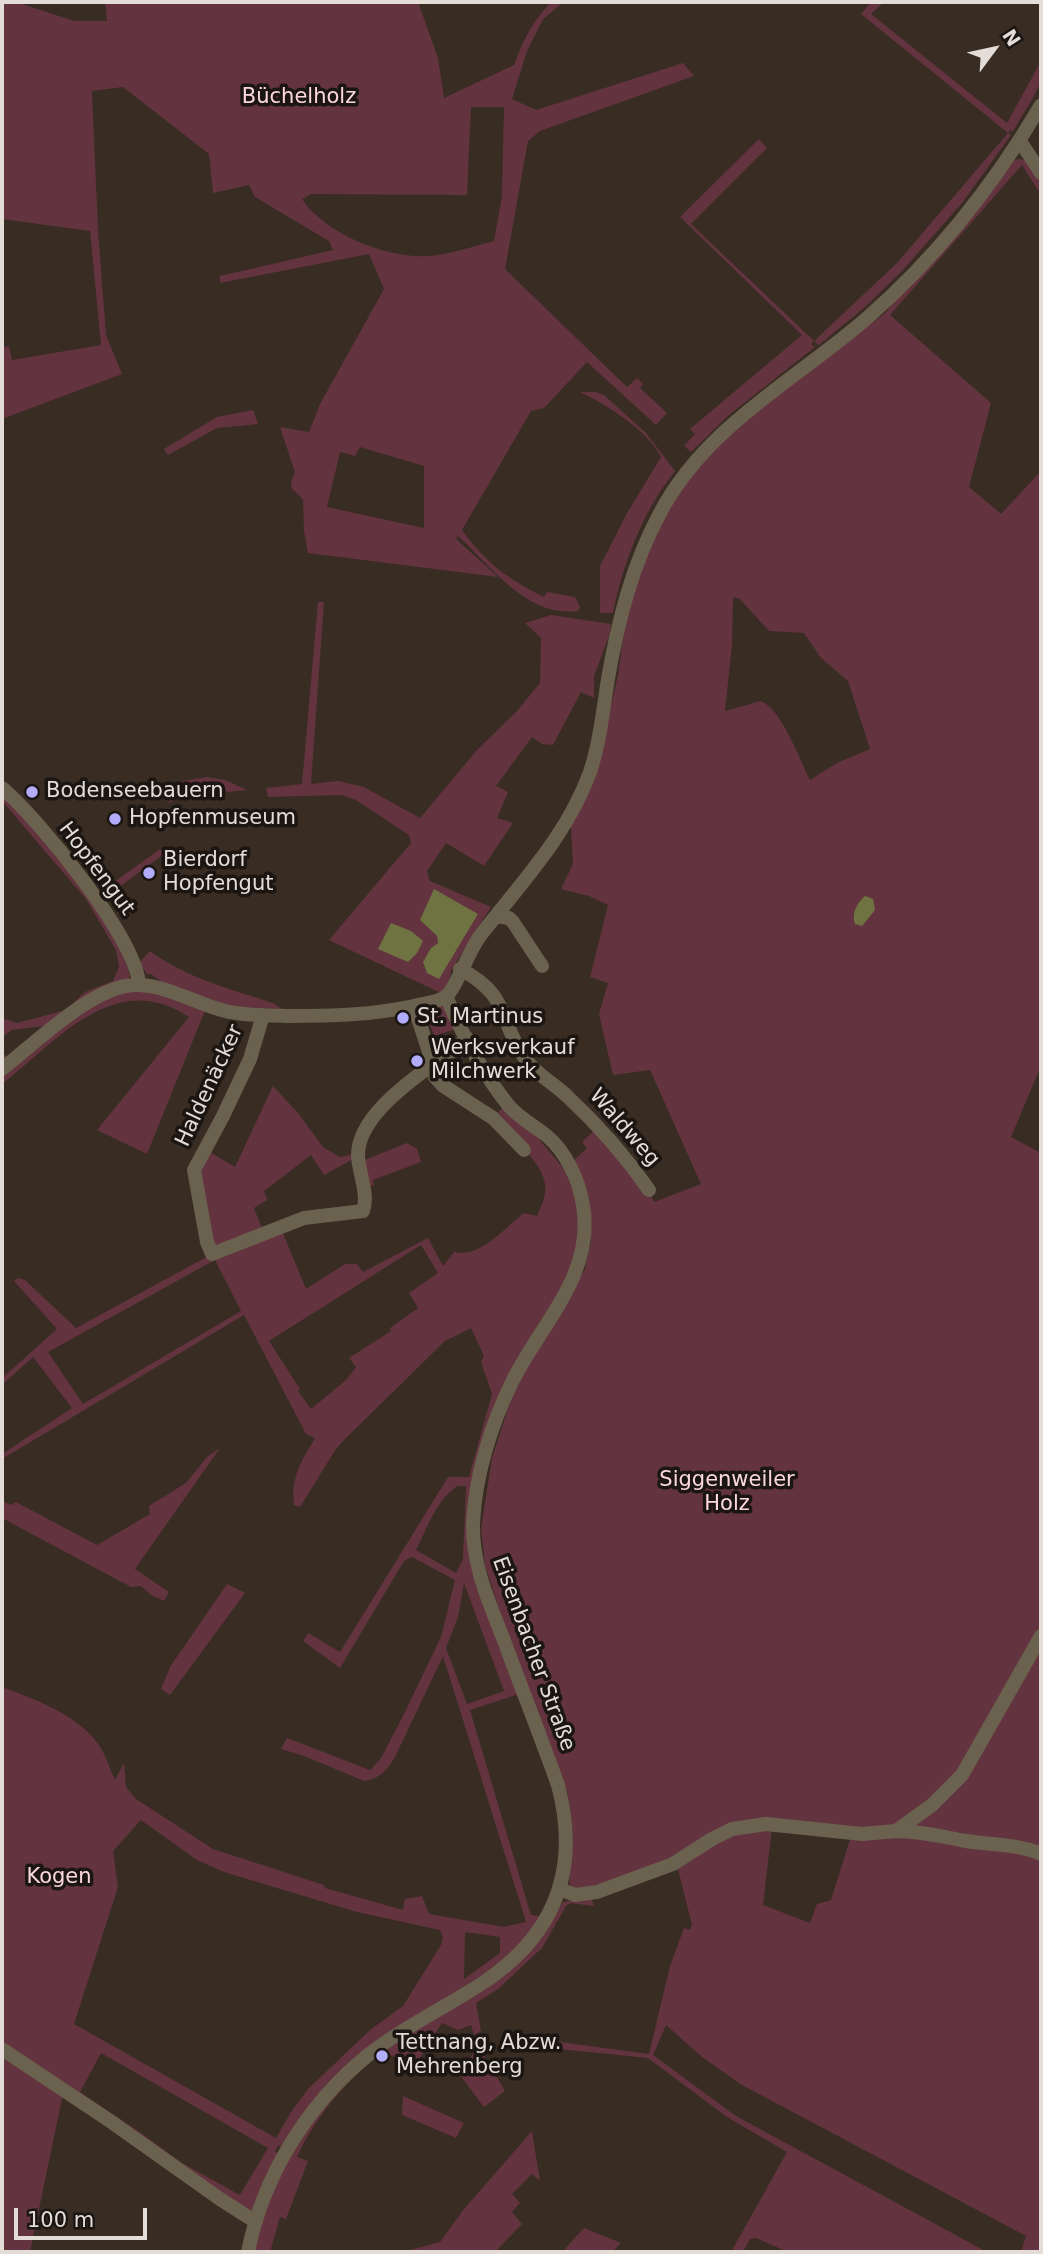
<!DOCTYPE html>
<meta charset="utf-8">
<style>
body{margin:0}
#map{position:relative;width:1043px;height:2254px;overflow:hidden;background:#382c23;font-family:"DejaVu Sans",sans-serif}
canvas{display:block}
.frame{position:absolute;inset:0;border:4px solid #e4dcd6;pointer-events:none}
.north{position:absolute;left:959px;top:14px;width:70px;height:70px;-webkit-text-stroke:5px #1b1612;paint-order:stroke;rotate:57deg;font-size:19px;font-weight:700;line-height:28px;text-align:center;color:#e4dcd6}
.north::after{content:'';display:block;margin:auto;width:24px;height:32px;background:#e4dcd6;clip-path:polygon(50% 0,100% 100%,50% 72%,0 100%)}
.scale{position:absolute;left:14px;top:2208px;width:133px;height:32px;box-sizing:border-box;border:4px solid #e4dcd6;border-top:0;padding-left:9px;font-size:21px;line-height:24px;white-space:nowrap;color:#e4dcd6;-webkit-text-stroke:5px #1b1612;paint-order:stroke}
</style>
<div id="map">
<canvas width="1043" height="2254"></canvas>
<div class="frame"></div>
<div class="north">N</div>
<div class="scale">100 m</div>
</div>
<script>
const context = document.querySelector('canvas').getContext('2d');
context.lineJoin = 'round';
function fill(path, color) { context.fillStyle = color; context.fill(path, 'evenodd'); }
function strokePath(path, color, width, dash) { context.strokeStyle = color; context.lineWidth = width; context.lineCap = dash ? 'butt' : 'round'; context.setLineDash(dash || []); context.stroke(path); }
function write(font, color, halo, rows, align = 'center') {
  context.font = font + ' "DejaVu Sans",sans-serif'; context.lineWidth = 7; context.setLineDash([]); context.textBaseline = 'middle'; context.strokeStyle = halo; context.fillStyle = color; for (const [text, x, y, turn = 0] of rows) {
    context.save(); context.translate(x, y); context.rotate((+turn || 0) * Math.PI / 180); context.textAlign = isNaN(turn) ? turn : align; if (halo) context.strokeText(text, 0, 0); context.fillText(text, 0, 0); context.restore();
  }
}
const green = new Path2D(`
 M 2,2 L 16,2 L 74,21 L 107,21 L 105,2 L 418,2 L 438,58 L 444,98 L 514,65 C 523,40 533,21 551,2 L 564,2 L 543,19 L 527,51 L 512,99 L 536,110 L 683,63 L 694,76 L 540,131 L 528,141 L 505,269 L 627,387 L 637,378 L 643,384 L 640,388 L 667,413 L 656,425 L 587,362 L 544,408 L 531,411 L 462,530 C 486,563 508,579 544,597 L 547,592 L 575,597 L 580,607 L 578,611 C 527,618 492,567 458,536 L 456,539 L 498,577 L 308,553 L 304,531 L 303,499 L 292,489 L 291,482 L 295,472 L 280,427 L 309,432 L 320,404 L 384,289 L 369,254 L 220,283 L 220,276 L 333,250 L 329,241 L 255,197 L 249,185 L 213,193 L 209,154 L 123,87 L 92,91 L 98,230 L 106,335 L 122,374 L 2,419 L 2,347 L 9,346 L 12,360 L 101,345 L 90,231 L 2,219 ZM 471,107 L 504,107 L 502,196 L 494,241 C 474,246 451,254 430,256 C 388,259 326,235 302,199 L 311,194 L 467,195 ZM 360,447 L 424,466 L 424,528 L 327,507 L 340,452 L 355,456 Z
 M 871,2 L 884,2 L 871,14 L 1007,123 L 1041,61 L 1041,82 L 1030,103 L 1013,131 L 1011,130 L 1008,133 L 1011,135 L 962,203 L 903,270 L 865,307 L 819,345 L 814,341 L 811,344 L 815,347 L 729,415 L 691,452 L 684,446 L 695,434 L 690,429 L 802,335 L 680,217 L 759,139 L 767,148 L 691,224 L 814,341 L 897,263 L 1008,133 L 861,14 Z
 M 1021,159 C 1036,164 1041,181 1041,195 L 1022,165 L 890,315 L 991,403 L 969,487 L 1001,514 L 1041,471 L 1041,1066 L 1011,1137 L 1041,1153 L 1041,1631 L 1008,1688 L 1012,1690 L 1041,1641 L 1041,2252 L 1021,2252 L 1026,2236 L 742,2085 L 702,2057 L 666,2025 L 653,2055 L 736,2116 L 987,2252 L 788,2252 L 756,2238 L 750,2239 L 743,2252 L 731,2252 L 787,2152 L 727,2117 L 648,2058 L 559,2049 L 560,2042 L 649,2054 L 670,1966 L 684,1928 L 690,1930 L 692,1925 L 677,1865 C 711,1845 730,1826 772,1827 L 763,1905 L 810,1923 L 817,1904 L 831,1900 L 853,1830 C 825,1823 764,1817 736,1824 C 715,1830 698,1845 680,1856 C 660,1868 594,1893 573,1889 L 569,1882 C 573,1846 575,1828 567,1791 L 504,1624 L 485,1565 L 481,1529 L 492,1458 L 515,1387 L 585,1269 L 591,1241 L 590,1203 L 586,1186 L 574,1160 L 587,1148 L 582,1142 L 597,1128 L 646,1185 L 654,1202 L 701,1184 L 650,1070 L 613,1075 L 599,1014 L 608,983 L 590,977 L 608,905 L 589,896 L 561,889 L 573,864 L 571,828 L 568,826 L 586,790 L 602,747 L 618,675 L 627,610 L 641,561 L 663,514 L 687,475 L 717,440 L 885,313 L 1013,160 ZM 733,597 L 740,599 L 769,631 L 804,633 L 821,658 L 848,681 L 870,749 L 837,763 L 810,780 C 799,758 782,710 761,701 L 725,711 L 732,645 Z
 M 580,392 L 595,392 L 604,395 L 646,433 L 675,471 C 643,511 623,563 613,613 L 600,613 L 600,566 L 626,515 L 661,457 C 649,431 605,404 580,392 Z
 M 253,410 L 258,424 L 217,428 L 168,455 L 164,449 L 217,417 Z
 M 318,602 L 324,602 L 311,784 L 338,781 L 364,787 L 420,818 L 477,750 L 516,712 L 540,683 L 541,638 L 525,623 L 551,615 L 611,624 L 609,636 L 594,676 L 594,698 L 581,692 L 553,745 L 542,744 L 532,737 L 496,786 L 508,792 L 497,818 L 513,823 L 484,866 L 446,843 L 427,871 L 430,881 L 491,907 L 452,969 L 445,995 L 329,940 L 411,843 L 409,835 L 356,800 L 341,795 L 268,797 L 266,788 L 302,784 ZM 478,915 L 423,962 L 438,943 L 437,936 L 420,920 Z
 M 207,777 L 225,780 L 247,790 L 228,792 L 208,786 C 196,795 182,796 169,803 L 170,791 L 182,781 Z
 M 2,791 C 50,848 109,903 130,976 L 126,983 L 2,1065 L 2,1052 L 6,1057 L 43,1026 L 12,1030 L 2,1037 L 2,1018 L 17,1023 L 66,1010 L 85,992 L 113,981 L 119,967 L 116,950 L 86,899 L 2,801 Z
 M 160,849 L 164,854 L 103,899 L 99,893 Z
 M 150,951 C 187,978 230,989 273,1003 L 282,1009 L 233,1007 L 163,983 L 151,974 L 147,974 L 139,963 Z
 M 142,989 L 206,1008 L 147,1154 L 97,1130 L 189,1017 C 115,967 56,1042 2,1084 L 2,1074 L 75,1017 L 108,996 Z
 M 439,1005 L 444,1007 L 456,1029 L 434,1036 L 425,1009 Z
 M 273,1086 L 298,1113 L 323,1147 L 340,1157 L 355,1154 L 357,1157 L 324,1175 L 311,1155 L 264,1191 L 267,1200 L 254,1208 L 264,1233 L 280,1226 L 306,1289 L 345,1264 L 357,1264 L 363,1272 L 428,1238 L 443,1266 L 454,1252 C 482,1258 504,1228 524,1213 L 537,1216 C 541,1206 547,1195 545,1184 C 542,1162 509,1133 493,1118 L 504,1106 L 538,1138 L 564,1169 L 577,1201 L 580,1228 L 571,1274 L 532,1339 L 469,1512 L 520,1697 L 516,1695 L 470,1710 L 531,1915 L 540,1916 L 533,1930 L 500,1964 L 387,2035 L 283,2146 L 278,2146 L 275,2151 L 278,2154 L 254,2210 L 248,2212 L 63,2094 L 30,2252 L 2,2252 L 2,1687 C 35,1699 78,1715 99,1745 C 106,1756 110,1769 115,1780 L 124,1763 L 126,1787 L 136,1799 L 213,1849 L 324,1885 L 325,1888 L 403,1910 L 405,1899 L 422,1896 L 429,1914 L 504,1927 L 526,1922 L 443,1656 L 395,1757 C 387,1770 380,1779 364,1781 L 304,1756 L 281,1749 L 287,1738 L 370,1770 L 381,1758 L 403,1716 L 441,1637 L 455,1580 L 412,1557 L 404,1561 L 340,1668 L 303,1641 L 308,1633 L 340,1652 L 448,1477 L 469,1477 L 492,1394 L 481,1362 L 484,1356 L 471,1328 L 445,1341 L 345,1439 L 336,1449 L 300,1507 L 294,1505 C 291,1476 301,1462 315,1438 L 306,1434 L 244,1315 L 2,1459 L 2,1454 L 72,1408 L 33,1357 L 2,1385 L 2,1378 L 57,1329 L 14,1281 L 18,1278 L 25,1280 L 76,1328 L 212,1254 L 193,1174 L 205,1149 L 235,1167 ZM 421,1245 L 438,1273 L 409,1293 L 418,1308 L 390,1328 L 391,1331 L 349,1358 L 356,1367 L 347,1379 L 311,1409 L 298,1391 L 300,1389 L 269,1341 ZM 215,1260 L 241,1311 L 83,1404 L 48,1352 ZM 458,1486 L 466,1486 L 463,1559 L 456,1573 L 416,1550 C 427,1529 437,1498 458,1486 ZM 464,1583 L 504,1691 L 467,1704 L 446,1648 L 458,1617 ZM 141,1820 L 197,1860 L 224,1872 L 357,1912 L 440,1930 L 443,1938 L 441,1945 L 403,2006 L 370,2030 L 308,2089 L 291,2112 L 276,2138 L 74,2024 L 118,1887 L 113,1851 ZM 465,1932 L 500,1937 L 500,1953 L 464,1979 ZM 101,2053 L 268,2148 L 240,2195 L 182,2163 L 141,2133 L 80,2092 Z
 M 407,1143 L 417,1149 L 421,1162 L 373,1180 L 374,1186 L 370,1185 L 362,1161 Z
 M 220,1448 L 135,1569 L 169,1592 L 164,1601 L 151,1595 L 141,1586 L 131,1587 L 2,1518 L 2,1501 L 11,1505 L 16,1502 L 97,1545 L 150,1514 L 149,1506 L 186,1483 L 207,1457 Z
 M 227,1584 L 245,1593 L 170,1695 L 161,1689 L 170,1667 Z
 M 591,1897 L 594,1906 L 570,1903 L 566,1906 L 542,1948 L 498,1989 L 476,2003 L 481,2031 L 474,2035 L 471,2025 L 458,2030 L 442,2023 L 435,2034 L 431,2034 L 415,2070 L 384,2051 C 348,2079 316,2115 297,2157 L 308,2161 L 286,2219 L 280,2217 L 270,2252 L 253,2252 L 261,2222 L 278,2179 L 311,2122 L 365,2064 L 534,1947 L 563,1902 Z
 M 478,2045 L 505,2091 L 484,2107 L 460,2075 Z
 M 403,2096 L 464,2123 L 456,2138 L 402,2115 Z
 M 532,2131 L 540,2181 L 532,2174 L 512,2194 L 520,2203 L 512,2212 L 522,2224 L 497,2250 L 498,2252 L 403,2252 L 440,2242 L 464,2209 Z
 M 584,2228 L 621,2243 L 612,2252 L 562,2252 Z`);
const water = new Path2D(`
 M 434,889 L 478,914 L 439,979 L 427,973 L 423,962 L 431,948 L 438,943 L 437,936 L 420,920 Z
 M 865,896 L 873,899 L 875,910 L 862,926 L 855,924 C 851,914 857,903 865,896 Z
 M 391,923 L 411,931 L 423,941 L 417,953 L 408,962 L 378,949 Z`);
const minor = new Path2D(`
 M 1020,141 L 1041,173
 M 2,788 C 38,818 137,939 139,985
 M 496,916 L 509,918 L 513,922 L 542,966
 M 460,969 C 510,995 498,1019 524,1057 C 535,1074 554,1083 568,1097 C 597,1124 626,1157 649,1190
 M 263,1015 L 250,1059 L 223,1116 L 194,1170 L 207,1242 L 212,1254 L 304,1218 L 363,1211 C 369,1194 359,1174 358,1156 C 357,1119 407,1083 433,1064 L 414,1006
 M 467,1038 L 451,1052 L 433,1064 L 435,1077 L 442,1085 L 493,1118 L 524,1150
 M 2,1069 C 34,1044 86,993 126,986 C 160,980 192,1003 225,1011 C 245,1016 267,1015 288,1016 C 331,1016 372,1015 414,1006 C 424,1003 436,1003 445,997 C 455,991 469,950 480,936 C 520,884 567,836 590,772 C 600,742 603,710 608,679 C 618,621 632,565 660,513 C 705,427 794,381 866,319 C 936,258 994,185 1041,105
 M 896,1831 C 921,1831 943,1837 966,1841 C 991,1845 1018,1844 1041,1854
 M 560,1889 L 575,1895 L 597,1892 L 673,1864 L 712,1839 L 732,1829 L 766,1824 L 862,1834 L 896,1831 L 932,1805 L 962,1775 L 1041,1636
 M 2,2049 L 110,2121 L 220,2199 L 256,2222
 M 248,2252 C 263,2176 307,2105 367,2056 C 403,2027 445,2008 484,1982 C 556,1934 580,1868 558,1785 C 541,1738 523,1692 506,1646 C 491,1606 472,1567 473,1524 C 475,1476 491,1425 512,1382 C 541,1323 595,1275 583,1205 C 579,1180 566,1152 547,1136 C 535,1126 519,1118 509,1106 C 484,1075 462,1034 446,996`);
const markers = [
 [32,792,7,"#b1adfa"],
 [115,819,7,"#b1adfa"],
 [149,873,7,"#b1adfa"],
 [403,1018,7,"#b1adfa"],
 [417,1061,7,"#b1adfa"],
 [382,2056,7,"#b1adfa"]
];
const parkNames = [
 ["Büchelholz",299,98],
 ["Siggenweiler",727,1481],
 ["Holz",727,1505],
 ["Kogen",59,1878]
];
const poiNames = [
 ["Bodenseebauern",46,792],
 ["Hopfenmuseum",129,819],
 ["Bierdorf",163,861],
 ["Hopfengut",163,885],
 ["St. Martinus",417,1018],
 ["Werksverkauf",431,1049],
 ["Milchwerk",431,1073],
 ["Tettnang, Abzw.",396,2044],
 ["Mehrenberg",396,2068]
];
const streetNames = [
 ["Hopfengut",96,869,53],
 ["Haldenäcker",210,1086,-65],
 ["Waldweg",624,1128,49],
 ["Eisenbacher Straße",533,1654,70]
];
fill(green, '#63343f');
fill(water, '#6f7341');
strokePath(minor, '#6a614e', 14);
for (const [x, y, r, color] of markers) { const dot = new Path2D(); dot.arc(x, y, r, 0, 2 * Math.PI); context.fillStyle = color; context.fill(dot); strokePath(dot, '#1b1612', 2.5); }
write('21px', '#fcd8de', '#1b1612', parkNames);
write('21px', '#e4dcd6', '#1b1612', poiNames, 'left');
write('21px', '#e4dcd6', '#1b1612', streetNames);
</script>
